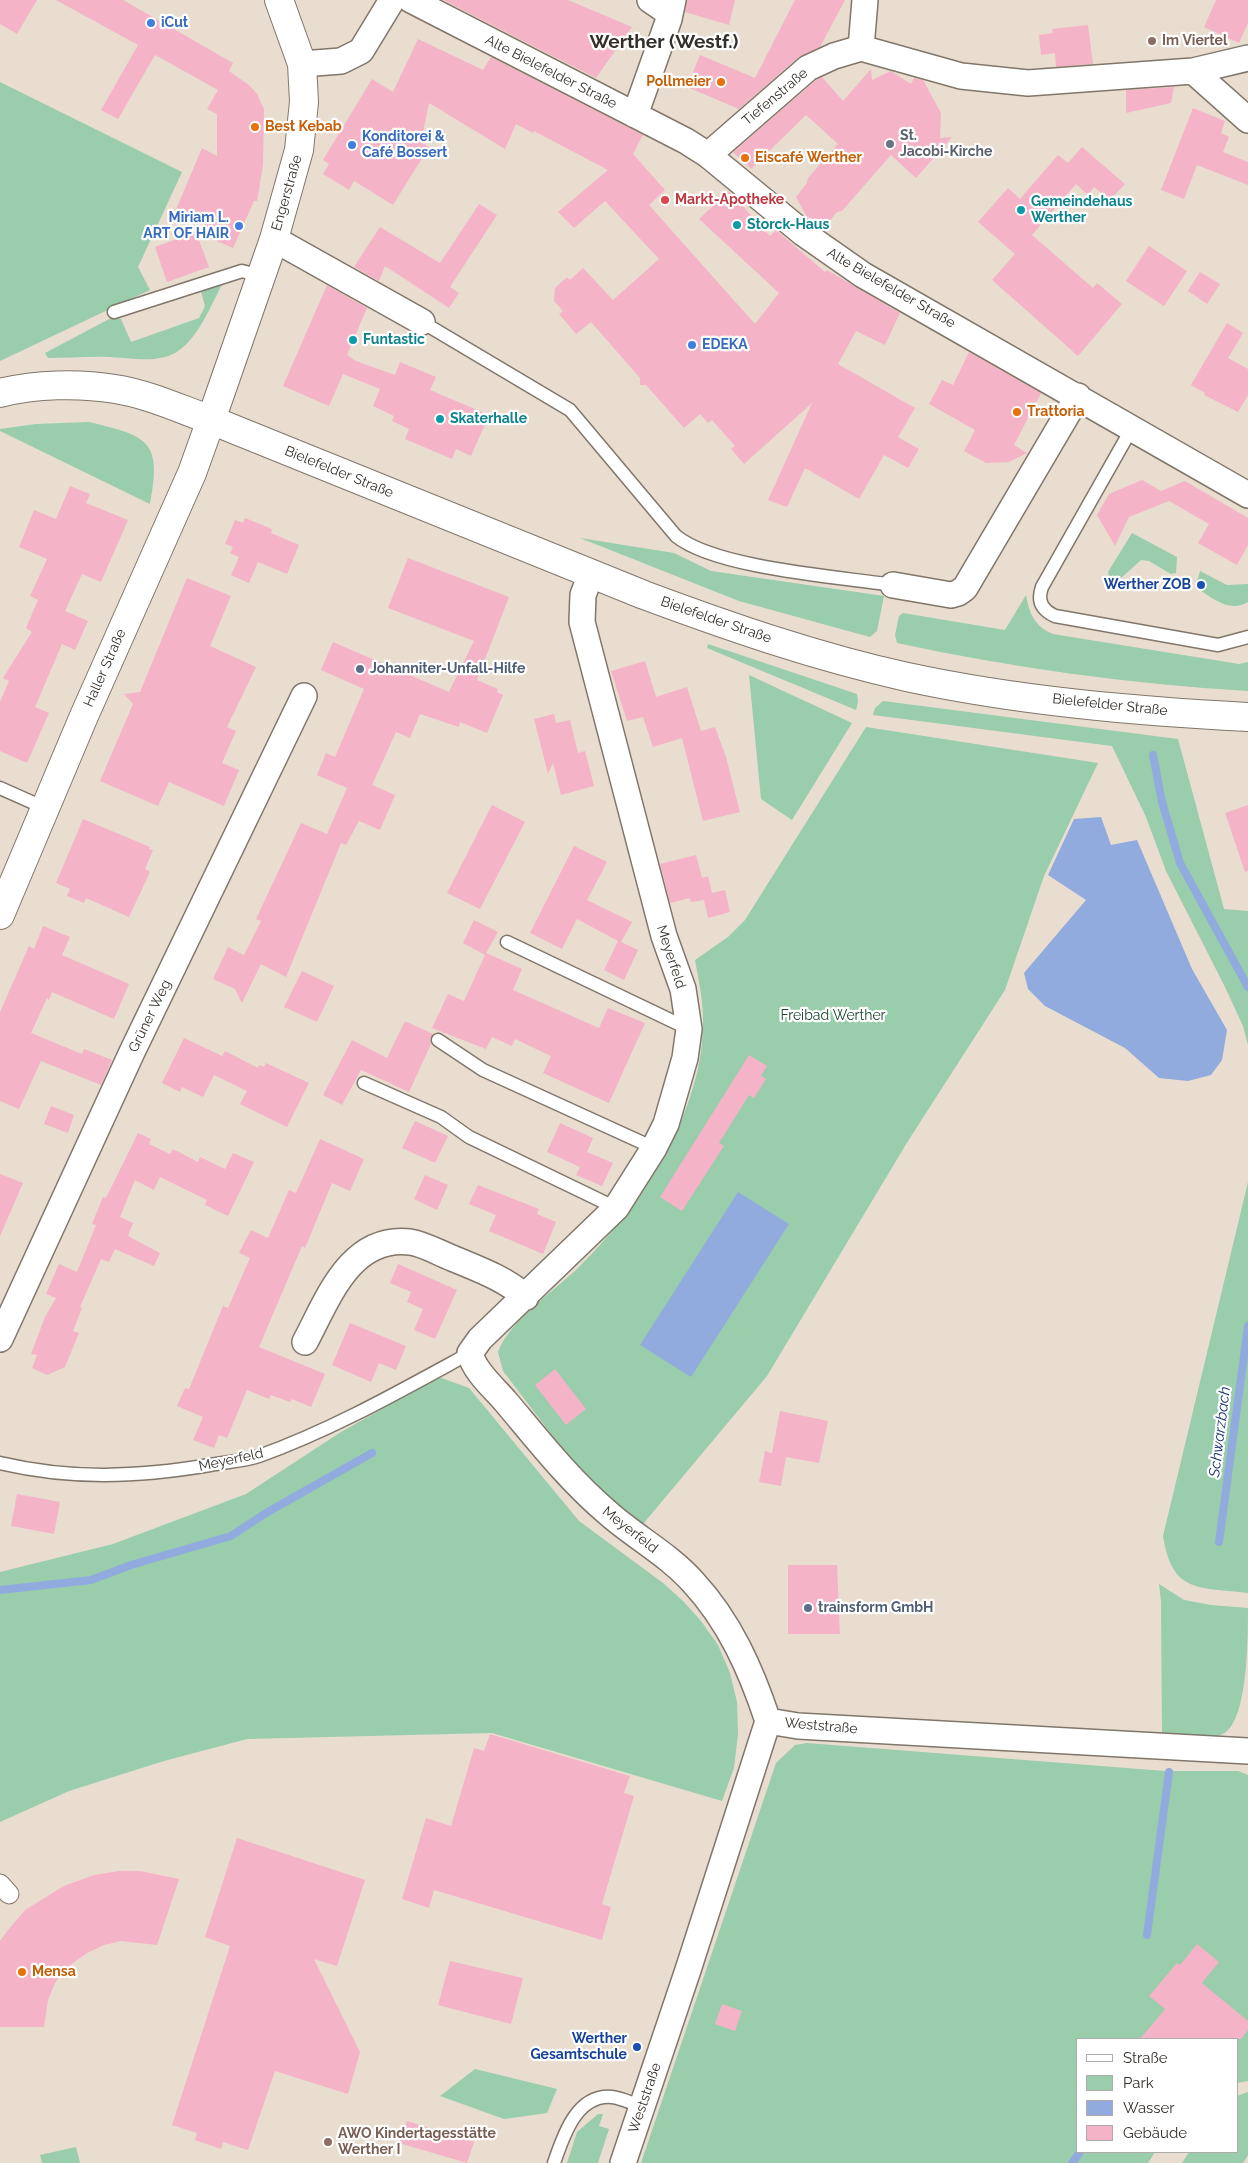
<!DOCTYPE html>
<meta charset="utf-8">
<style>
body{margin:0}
#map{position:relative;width:1248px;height:2163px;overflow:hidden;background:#e8ddcf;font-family:Raleway,sans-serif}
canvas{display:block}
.legend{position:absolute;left:1076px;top:2038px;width:162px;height:115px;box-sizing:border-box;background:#fff;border:1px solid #aeacaa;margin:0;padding:6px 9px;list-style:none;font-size:15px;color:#342f2a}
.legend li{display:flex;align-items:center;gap:10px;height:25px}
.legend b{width:25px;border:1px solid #aeacaa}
</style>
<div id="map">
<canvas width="1248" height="2163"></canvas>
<ul class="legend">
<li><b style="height:6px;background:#fff"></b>Straße</li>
<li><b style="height:14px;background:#99cdab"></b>Park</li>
<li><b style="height:14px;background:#92abdf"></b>Wasser</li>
<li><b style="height:14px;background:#f5b3c8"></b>Gebäude</li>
</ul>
</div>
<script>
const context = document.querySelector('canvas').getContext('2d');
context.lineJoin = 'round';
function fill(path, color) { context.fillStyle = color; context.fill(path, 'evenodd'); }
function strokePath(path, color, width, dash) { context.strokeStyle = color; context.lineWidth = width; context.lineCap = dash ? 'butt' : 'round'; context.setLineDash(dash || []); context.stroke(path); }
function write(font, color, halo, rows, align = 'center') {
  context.font = font + ' Raleway,sans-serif'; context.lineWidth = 4.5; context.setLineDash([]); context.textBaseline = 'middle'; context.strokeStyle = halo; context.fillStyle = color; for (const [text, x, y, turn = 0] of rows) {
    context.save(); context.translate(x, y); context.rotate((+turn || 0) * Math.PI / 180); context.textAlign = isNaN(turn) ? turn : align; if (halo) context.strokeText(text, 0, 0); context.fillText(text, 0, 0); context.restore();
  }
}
const green = new Path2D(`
 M 0,82 L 182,172 L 138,267 L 150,290 L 0,361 Z
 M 224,281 C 211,304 200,336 178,351 C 160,364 130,358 109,357 C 89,356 68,358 48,358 L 45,353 L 113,317 L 121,319 L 131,342 L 199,318 L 205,306 L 201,292 Z
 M 89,422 C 146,436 163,439 150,504 L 0,431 L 0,429 L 36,424 Z
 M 1132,533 L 1177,557 L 1176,573 L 1171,574 L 1149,561 L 1141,560 L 1120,579 L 1114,581 L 1109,577 L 1108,572 Z
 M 580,538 L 674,553 L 711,571 L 884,596 L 877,631 L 870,637 L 739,601 Z
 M 1200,571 L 1227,585 L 1248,584 L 1248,602 C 1230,613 1214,599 1198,589 L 1196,586 Z
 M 1026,595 C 1029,613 1035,627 1053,634 L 1239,664 L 1248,662 L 1248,691 C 1129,684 1013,668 897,643 L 895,635 L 899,616 L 903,613 L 1005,630 Z
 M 708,644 L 857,694 L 858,702 L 856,710 L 707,648 Z
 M 749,675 L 852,723 L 792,820 L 761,799 Z
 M 883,701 L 1178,739 L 1224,909 L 1248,911 L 1248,1045 L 1243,1026 L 1224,985 L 1166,871 L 1146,817 L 1112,746 L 873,715 L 875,708 Z
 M 866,727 L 1098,763 L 1044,876 L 1005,990 L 908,1141 L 767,1376 L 643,1524 L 580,1472 L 503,1371 L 498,1352 C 509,1322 552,1292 576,1270 C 638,1210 701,1116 703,1027 C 704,1004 699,982 695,960 L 728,937 L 745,920 Z
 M 1248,1182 L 1248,1593 C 1199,1587 1172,1594 1163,1536 Z
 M 439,1377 L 469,1388 L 579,1521 L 663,1583 L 684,1602 L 701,1621 L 718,1645 L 730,1673 L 737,1702 L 738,1734 L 734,1768 L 722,1801 L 492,1733 L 247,1739 L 164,1761 L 69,1791 L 0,1822 L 0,1572 L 113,1544 L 246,1494 L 341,1432 Z
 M 1159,1584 L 1184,1600 L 1211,1605 L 1248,1608 C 1248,1637 1248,1715 1226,1732 C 1209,1743 1181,1737 1162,1736 L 1161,1601 Z
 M 807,1743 L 1165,1771 L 1238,1771 L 1248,1775 L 1248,2081 L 1237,2083 L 1237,2039 L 1077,2039 L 1077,2152 L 1155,2152 L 1148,2163 L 641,2163 L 776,1763 L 795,1745 Z
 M 475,2069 L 557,2089 L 547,2113 L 504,2119 L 440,2096 Z
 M 1248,2092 L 1248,2155 L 1243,2163 L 1182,2163 L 1189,2152 L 1237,2152 L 1237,2096 Z
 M 598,2114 L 603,2114 L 599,2126 L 609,2129 L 598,2163 L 567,2163 L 577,2132 Z
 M 76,2147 L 80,2163 L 42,2163 L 40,2155 Z`);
const water = new Path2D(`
 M 1101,817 L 1111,845 L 1137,840 L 1192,969 L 1227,1030 L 1222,1060 L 1211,1075 L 1188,1081 L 1159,1078 L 1125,1048 L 1045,1006 L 1028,989 L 1024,973 L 1086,900 L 1048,875 L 1074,819 Z
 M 738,1192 L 789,1224 L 691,1377 L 640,1345 Z`);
const stream = new Path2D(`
 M 1153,755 L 1162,802 L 1180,863 L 1248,987
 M 1219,1542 L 1248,1326
 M 0,1590 L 91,1580 L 131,1565 L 231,1536 L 266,1513 L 372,1453
 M 1147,1935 L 1169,1772
 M 1072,2163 L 1080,2152`);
const building = new Path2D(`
 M 0,0 L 37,0 L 17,34 L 0,24 Z
 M 56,0 L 123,0 L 233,63 L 229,71 L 249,85 L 257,94 L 264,109 L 263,165 L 257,201 L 254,201 L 233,248 L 196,232 L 210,227 L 175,212 L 202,148 L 217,156 L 217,114 L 207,109 L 218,90 L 155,55 L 118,119 L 101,110 L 138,45 Z
 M 443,0 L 568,0 L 632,27 L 596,78 Z
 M 687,0 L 735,0 L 729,25 L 685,12 Z
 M 795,0 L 845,0 L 820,47 L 799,57 L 739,109 L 687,87 L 700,55 L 755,78 Z
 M 1216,0 L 1248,0 L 1248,23 L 1239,43 L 1204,27 Z
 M 1088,25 L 1093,64 L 1056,67 L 1055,53 L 1041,55 L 1039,35 L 1053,33 L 1052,29 Z
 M 418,39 L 483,70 L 491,57 L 643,135 L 633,154 L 665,190 L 649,205 L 755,324 L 779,293 L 699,219 L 729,191 L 770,236 L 776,230 L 825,272 L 827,270 L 900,313 L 885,345 L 856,331 L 838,364 L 915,408 L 898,437 L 919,449 L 908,468 L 884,455 L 859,499 L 805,468 L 787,507 L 768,500 L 812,403 L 744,464 L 731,449 L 735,446 L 712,420 L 708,423 L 700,414 L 684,428 L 646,385 L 640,385 L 640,378 L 591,322 L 576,334 L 559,314 L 563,311 L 554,301 L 555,288 L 567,277 L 570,280 L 583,268 L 613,300 L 659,259 L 605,201 L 574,228 L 558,212 L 608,170 L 534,131 L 533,133 L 516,124 L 505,149 L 429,103 L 421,142 L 429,147 L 393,205 L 354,181 L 349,190 L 323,174 L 329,164 L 323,160 L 372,79 L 393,92 Z
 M 871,69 L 872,80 L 891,71 L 911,84 L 914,78 L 923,80 L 941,113 L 940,138 L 952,137 L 916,178 L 891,155 L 842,211 L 837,212 L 828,223 L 807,217 L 796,197 L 807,183 L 808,178 L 838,144 L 806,115 L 751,169 L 733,152 L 816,80 L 822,77 L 843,101 Z
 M 1174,87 L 1171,103 L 1126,113 L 1126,90 Z
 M 1193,108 L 1225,121 L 1221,133 L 1229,137 L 1223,152 L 1248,162 L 1248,185 L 1197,165 L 1184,199 L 1161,190 Z
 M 1082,147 L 1125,184 L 1110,200 L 1094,187 L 1088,195 L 1076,184 L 1032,235 L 1093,288 L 1097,283 L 1122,304 L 1078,356 L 992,280 L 1015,254 L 978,222 L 1008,188 L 1020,199 L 1058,155 L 1068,163 Z
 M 479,204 L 497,215 L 450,287 L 459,293 L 449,308 L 385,266 L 379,281 L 354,267 L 380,227 L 440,263 Z
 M 196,232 L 209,267 L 167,282 L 155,247 Z
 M 1149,246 L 1187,271 L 1164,306 L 1126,281 Z
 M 1200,272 L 1220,284 L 1207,304 L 1188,291 Z
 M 327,285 L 367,308 L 347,355 L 356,361 L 395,375 L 400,362 L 436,377 L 430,390 L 489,415 L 471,456 L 456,449 L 452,459 L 405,439 L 409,429 L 392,421 L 394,416 L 373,406 L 380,389 L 343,374 L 329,406 L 283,386 Z
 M 1227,323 L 1243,333 L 1228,358 L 1248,369 L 1248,395 L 1238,412 L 1204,395 L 1205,393 L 1191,385 Z
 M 969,352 L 1041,393 L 1014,445 L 1027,453 L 1009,462 L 986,463 L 964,451 L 975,430 L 929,404 L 942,380 L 953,385 Z
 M 1142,480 L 1161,491 L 1185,481 L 1248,518 L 1248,545 L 1237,565 L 1198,543 L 1209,524 L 1169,501 L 1129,517 L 1115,546 L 1097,515 L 1109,494 Z
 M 70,486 L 90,494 L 86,503 L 128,520 L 101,582 L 82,574 L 65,611 L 88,621 L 75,650 L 62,644 L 35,707 L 49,713 L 27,763 L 0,751 L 0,702 L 9,681 L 3,678 L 32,632 L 26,628 L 38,600 L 30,596 L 47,559 L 19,547 L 34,510 L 56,519 Z
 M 245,518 L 272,529 L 271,533 L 299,545 L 287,574 L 258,562 L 249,583 L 231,575 L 239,557 L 230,553 L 233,547 L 225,544 L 235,520 L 243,523 Z
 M 408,558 L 509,597 L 477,680 L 498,689 L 497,692 L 503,695 L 487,733 L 460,722 L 459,727 L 420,714 L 410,738 L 396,732 L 372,785 L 395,795 L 380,830 L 359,821 L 346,845 L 341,843 L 286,977 L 261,964 L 242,1003 L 235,989 L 213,979 L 228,947 L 244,955 L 261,921 L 256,919 L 301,823 L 327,834 L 347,788 L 317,775 L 326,753 L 335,757 L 364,689 L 321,670 L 333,642 L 449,692 L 474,641 L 388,608 Z
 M 187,578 L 231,596 L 210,646 L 256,667 L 227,727 L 236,731 L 222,763 L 239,770 L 224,806 L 169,782 L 158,806 L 100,781 L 133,704 L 124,694 L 140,692 Z
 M 645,661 L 656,697 L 687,687 L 701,731 L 715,727 L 726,757 L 740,812 L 703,821 L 682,738 L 653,747 L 643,717 L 627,721 L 611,671 Z
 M 554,714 L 556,723 L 570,720 L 578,753 L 585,751 L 594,786 L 561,795 L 553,763 L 548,774 L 534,719 Z
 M 492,805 L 525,822 L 480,909 L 447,893 Z
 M 1248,805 L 1248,871 L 1245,872 L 1225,813 Z
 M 83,819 L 150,847 L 149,849 L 153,850 L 145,869 L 150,872 L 129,917 L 86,898 L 84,903 L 67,896 L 70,889 L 56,883 Z
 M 574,846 L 607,862 L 587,900 L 632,922 L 621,942 L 638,950 L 624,980 L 604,970 L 618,941 L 577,919 L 562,949 L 530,933 Z
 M 696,855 L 702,878 L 708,876 L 712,893 L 725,890 L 730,912 L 708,918 L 704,900 L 691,902 L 690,898 L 670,903 L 660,864 Z
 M 474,920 L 498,932 L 485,955 L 463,943 Z
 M 43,926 L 70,937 L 62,955 L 129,984 L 114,1019 L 52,992 L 49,1000 L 47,998 L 31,1033 L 82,1054 L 84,1049 L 112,1060 L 101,1085 L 41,1061 L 19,1109 L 0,1101 L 0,1012 L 29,946 L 34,949 Z
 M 486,953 L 522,969 L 513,990 L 599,1028 L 608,1008 L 645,1023 L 609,1103 L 543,1073 L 551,1056 L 515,1039 L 512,1046 L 492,1037 L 486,1049 L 432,1028 L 448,994 L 464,1001 Z
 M 302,971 L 334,986 L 317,1022 L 284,1007 Z
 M 405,1021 L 433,1034 L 430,1039 L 431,1044 L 409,1092 L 361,1070 L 342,1105 L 323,1095 L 352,1040 L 387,1058 Z
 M 184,1038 L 222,1056 L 225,1051 L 258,1068 L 259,1065 L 264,1067 L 266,1063 L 309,1083 L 287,1127 L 240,1104 L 247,1091 L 214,1075 L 203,1097 L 182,1087 L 180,1092 L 162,1083 Z
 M 749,1055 L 767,1066 L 761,1076 L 766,1079 L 754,1098 L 749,1095 L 719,1143 L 724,1146 L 682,1211 L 660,1197 Z
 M 51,1106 L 74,1115 L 68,1133 L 44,1124 Z
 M 415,1121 L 448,1136 L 435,1163 L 402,1148 Z
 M 560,1123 L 593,1138 L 587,1152 L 613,1163 L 602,1186 L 576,1175 L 580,1167 L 547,1152 Z
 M 138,1133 L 151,1139 L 149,1144 L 170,1154 L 173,1149 L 198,1162 L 200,1157 L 225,1169 L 233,1153 L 254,1162 L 228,1216 L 205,1205 L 207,1200 L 160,1177 L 154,1190 L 135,1180 L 120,1217 L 133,1223 L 128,1236 L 160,1253 L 154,1266 L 115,1249 L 109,1262 L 101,1259 L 80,1307 L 82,1308 L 73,1331 L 79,1333 L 65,1367 L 47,1375 L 32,1368 L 37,1355 L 31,1354 L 45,1317 L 56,1298 L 46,1294 L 59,1264 L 77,1272 L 96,1225 L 92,1224 L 103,1197 L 106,1198 Z
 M 320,1139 L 364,1159 L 350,1191 L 332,1183 L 305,1248 L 302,1246 L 259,1347 L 325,1374 L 311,1407 L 292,1399 L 290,1402 L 271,1395 L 269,1399 L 247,1390 L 227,1438 L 219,1435 L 214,1448 L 193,1440 L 203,1417 L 177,1406 L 185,1388 L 189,1389 L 223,1306 L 228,1308 L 250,1258 L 239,1253 L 245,1241 L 251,1230 L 268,1238 L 289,1190 L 296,1193 Z
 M 0,1174 L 23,1183 L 0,1236 Z
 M 425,1175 L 448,1185 L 437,1210 L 414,1199 Z
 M 478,1185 L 539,1209 L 537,1214 L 556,1222 L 543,1254 L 489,1231 L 496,1215 L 469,1204 Z
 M 398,1264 L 457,1290 L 435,1339 L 414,1330 L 423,1309 L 407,1302 L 411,1292 L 390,1283 Z
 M 350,1323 L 406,1346 L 396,1370 L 379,1363 L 371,1382 L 332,1365 Z
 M 555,1369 L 586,1409 L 566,1425 L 535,1385 Z
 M 780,1411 L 828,1421 L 819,1463 L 786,1457 L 781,1486 L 759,1482 L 765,1451 L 772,1453 Z
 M 17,1494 L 60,1502 L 54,1534 L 11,1526 Z
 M 788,1565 L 837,1565 L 840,1634 L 788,1634 Z
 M 490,1734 L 630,1776 L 624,1793 L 634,1796 L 602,1904 L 611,1907 L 602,1940 L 434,1890 L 429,1908 L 402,1899 L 426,1818 L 451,1826 L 474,1748 L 484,1751 Z
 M 237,1838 L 365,1880 L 337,1966 L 314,1959 L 360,2052 L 348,2094 L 275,2071 L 248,2150 L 223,2142 L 221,2149 L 195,2140 L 197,2133 L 172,2125 L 230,1946 L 205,1937 Z
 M 119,1871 L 140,1871 L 179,1879 L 157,1945 L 121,1941 L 104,1945 L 87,1953 L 65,1969 L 55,1983 L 48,2000 L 44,2027 L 0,2027 L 0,1941 L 8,1930 L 25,1910 L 64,1886 L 94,1875 Z
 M 1197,1944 L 1219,1962 L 1202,1983 L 1248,2021 L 1248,2030 L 1241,2039 L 1140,2039 L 1165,2009 L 1149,1996 L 1177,1963 L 1180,1965 Z
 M 450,1961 L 523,1978 L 511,2024 L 438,2005 Z
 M 722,2004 L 742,2011 L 735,2031 L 715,2024 Z
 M 407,2121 L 474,2142 L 467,2163 L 399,2143 Z`);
const service = new Path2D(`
 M 114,312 L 242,271 L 260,276
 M 422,322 L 570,410 L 676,536 C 715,568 839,577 893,585
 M 1132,428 L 1042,587 C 1037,601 1042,610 1055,616 L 1218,645 L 1248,637
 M 0,788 L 45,808
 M 507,942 L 689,1029
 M 438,1040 L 483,1070 L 654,1148
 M 364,1083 L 441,1117 L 469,1137 L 616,1208
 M 0,1463 C 72,1480 138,1477 210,1465 C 226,1462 244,1461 259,1456 C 332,1430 402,1390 470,1353
 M 554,2163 C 563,2137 576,2094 612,2097 C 622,2098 633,2104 643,2107`);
const pedestrian = new Path2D(`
 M 0,1884 L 9,1894`);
const minor = new Path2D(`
 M 411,0 L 686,141 L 708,155 L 803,233 L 863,275 L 1248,495
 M 650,0 L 669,13
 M 861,48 L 961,76 L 1028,83 L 1193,71 L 1248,58
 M 861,48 L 865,0
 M 302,64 L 341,61 L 361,51 L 392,0
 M 1193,71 L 1248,120
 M 635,115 L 669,19 L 673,0
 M 708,155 L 808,68 L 834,56 L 861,48
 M 274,239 L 422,322
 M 591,574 L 583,595 L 582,622 L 664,936 L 683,989 L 689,1029 L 685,1058 L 666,1124 L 654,1148 L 616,1208 L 480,1339 L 470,1353 C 474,1371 494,1388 506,1402 C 538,1440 569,1480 608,1513 C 635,1537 669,1555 693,1582 C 730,1622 751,1670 768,1721
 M 893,585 L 951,595 L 958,593 L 965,588 L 1078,396
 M 0,1339 L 132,1052 L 304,696
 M 305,1342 C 328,1299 350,1235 410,1242 C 424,1244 439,1253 452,1258 C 478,1269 504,1278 526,1297
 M 768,1721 L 798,1726 L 1248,1751
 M 623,2163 L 688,1970 L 768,1721`);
const tertiary = new Path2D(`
 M 0,915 L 84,716 L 192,473 L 211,420`);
const secondary = new Path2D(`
 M 0,393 C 35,384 79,383 115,389 C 148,394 180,409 211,420 L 644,595 C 730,627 817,657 907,677 C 1018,701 1135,711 1248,717
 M 211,420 L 274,239 L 299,150 L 304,102 L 302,64 L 279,0`);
const markers = [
 [151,23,5,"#3f7fe0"],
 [1152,41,5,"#8d6e63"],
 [721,82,5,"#e8710a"],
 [255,127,5,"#e8710a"],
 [890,144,5,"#6b7280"],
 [352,145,5,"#3f7fe0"],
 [745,158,5,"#e8710a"],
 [665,200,5,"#e0444e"],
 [1021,210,5,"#0f9aa8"],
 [737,225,5,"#0f9aa8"],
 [239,226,5,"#3f7fe0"],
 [353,340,5,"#0f9aa8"],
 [692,345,5,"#3f7fe0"],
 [1017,412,5,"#e8710a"],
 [440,419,5,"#0f9aa8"],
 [1201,585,5,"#1a4fb4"],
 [360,669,5,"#5c6f8a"],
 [808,1608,5,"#5c6f8a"],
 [22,1972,5,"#e8710a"],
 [637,2047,5,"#1a4fb4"],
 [328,2142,5,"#8d6e63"]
];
const shopNames = [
 ["iCut",161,23],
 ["Konditorei &",362,137],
 ["Café Bossert",362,153],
 ["Miriam L.",229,218,"right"],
 ["ART OF HAIR",229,234,"right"],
 ["EDEKA",702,345]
];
const educationNames = [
 ["Im Viertel",1162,41],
 ["AWO Kindertagesstätte",338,2134],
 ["Werther I",338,2150]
];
const streetNames = [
 ["Alte Bielefelder Straße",551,72,27],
 ["Tiefenstraße",775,97,-40],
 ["Engerstraße",287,193,-74],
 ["Alte Bielefelder Straße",891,288,30],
 ["Bielefelder Straße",339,472,22],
 ["Bielefelder Straße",716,620,19],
 ["Haller Straße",105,668,-66],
 ["Bielefelder Straße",1110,705,6],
 ["Meyerfeld",671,957,72],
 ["Grüner Weg",150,1016,-64],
 ["Meyerfeld",231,1460,-12],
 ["Meyerfeld",630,1530,38],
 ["Weststraße",821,1726,5],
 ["Weststraße",645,2098,-71]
];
const foodNames = [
 ["Pollmeier",711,82,"right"],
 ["Best Kebab",265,127],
 ["Eiscafé Werther",755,158],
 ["Trattoria",1027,412],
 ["Mensa",32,1972]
];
const worshipNames = [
 ["St.",900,136],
 ["Jacobi-Kirche",900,152]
];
const healthNames = [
 ["Markt-Apotheke",675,200]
];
const cultureNames = [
 ["Gemeindehaus",1031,202],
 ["Werther",1031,218],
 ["Storck-Haus",747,225],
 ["Funtastic",363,340],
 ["Skaterhalle",450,419]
];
const transitNames = [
 ["Werther ZOB",1191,585],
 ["Werther",627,2039],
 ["Gesamtschule",627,2055]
];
const serviceNames = [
 ["Johanniter-Unfall-Hilfe",370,669],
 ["trainsform GmbH",818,1608]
];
const parkNames = [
 ["Freibad Werther",833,1016]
];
const waterNames = [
 ["Schwarzbach",1220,1432,-83]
];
const districtNames = [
 ["Werther (Westf.)",664,42]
];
fill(green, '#99cdab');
fill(water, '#92abdf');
strokePath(stream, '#92abdf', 8);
fill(building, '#f5b3c8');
strokePath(service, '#81766a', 15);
strokePath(pedestrian, '#81766a', 21);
strokePath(minor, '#81766a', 28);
strokePath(tertiary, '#81766a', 30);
strokePath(secondary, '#81766a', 30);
strokePath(service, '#fff', 12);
strokePath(pedestrian, '#fff', 19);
strokePath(minor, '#fff', 25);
strokePath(tertiary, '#fff', 28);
strokePath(secondary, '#fff', 28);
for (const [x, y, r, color] of markers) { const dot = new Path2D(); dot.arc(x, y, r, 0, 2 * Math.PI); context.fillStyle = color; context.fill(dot); strokePath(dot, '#fff', 2); }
write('bold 14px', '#366cbe', '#fff', shopNames, 'left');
write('bold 14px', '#785e54', '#fff', educationNames, 'left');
write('14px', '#342f2a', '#fff', streetNames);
write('bold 14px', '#c56008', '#fff', foodNames, 'left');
write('bold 14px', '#5b616d', '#fff', worshipNames, 'left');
write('bold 14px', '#be3a42', '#fff', healthNames, 'left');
write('bold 14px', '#0d838f', '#fff', cultureNames, 'left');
write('bold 14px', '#164399', '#fff', transitNames, 'right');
write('bold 14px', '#4e5e75', '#fff', serviceNames, 'left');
write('14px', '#18452b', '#fff', parkNames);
write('italic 15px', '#1e3775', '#fff', waterNames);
write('bold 19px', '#342f2a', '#fff', districtNames);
</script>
